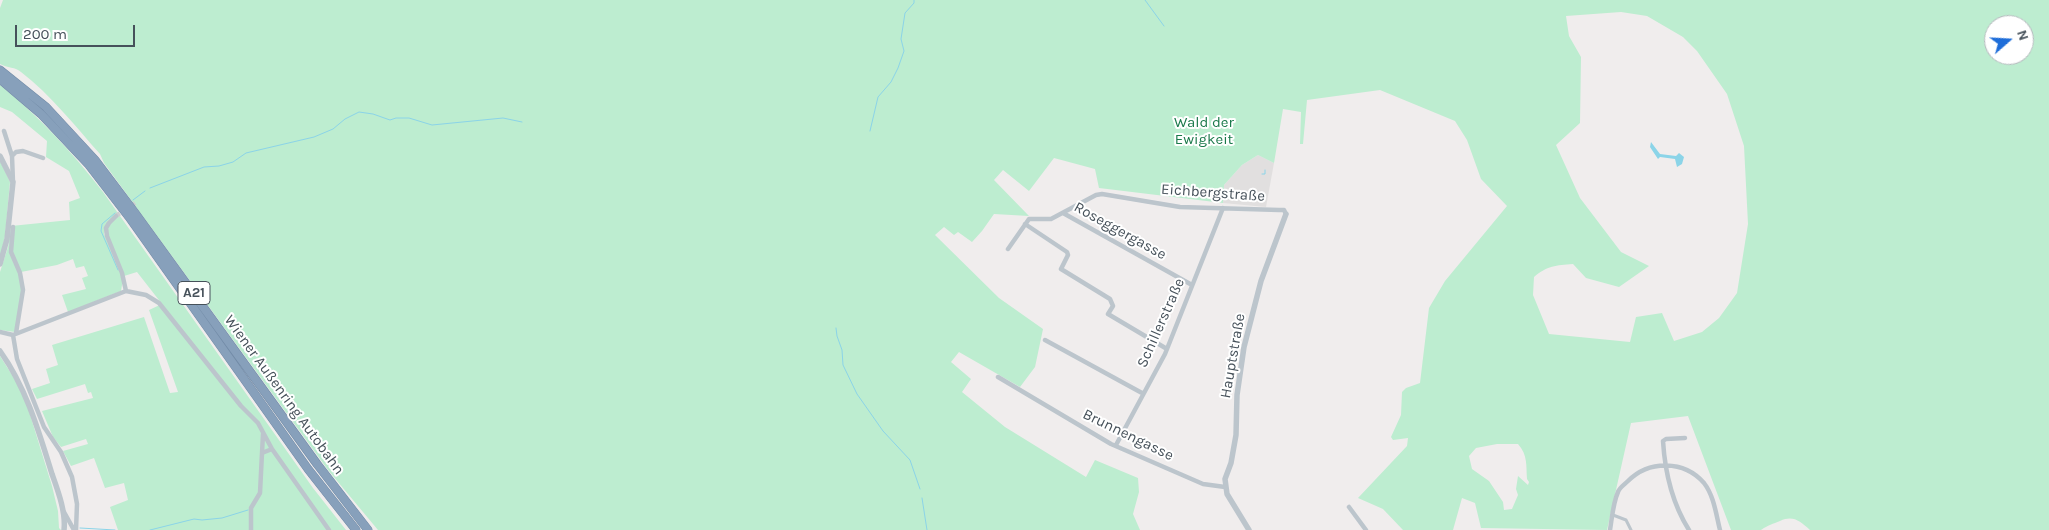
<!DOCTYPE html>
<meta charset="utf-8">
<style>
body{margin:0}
#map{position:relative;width:2049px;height:530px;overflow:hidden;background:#f0eded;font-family:Karla,sans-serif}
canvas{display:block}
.north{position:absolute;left:1984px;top:15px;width:50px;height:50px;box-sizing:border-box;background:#fff;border:1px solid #b5b9bd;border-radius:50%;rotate:71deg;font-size:14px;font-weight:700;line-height:20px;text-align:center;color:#46515a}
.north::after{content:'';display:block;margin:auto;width:18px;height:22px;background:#1f6ed9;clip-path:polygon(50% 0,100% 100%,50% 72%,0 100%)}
.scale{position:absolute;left:15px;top:25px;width:120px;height:22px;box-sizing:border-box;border:2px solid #46515a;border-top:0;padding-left:6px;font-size:15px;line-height:18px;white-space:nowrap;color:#46515a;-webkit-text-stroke:4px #fff;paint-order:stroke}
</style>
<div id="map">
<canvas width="2049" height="530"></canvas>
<div class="north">N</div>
<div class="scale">200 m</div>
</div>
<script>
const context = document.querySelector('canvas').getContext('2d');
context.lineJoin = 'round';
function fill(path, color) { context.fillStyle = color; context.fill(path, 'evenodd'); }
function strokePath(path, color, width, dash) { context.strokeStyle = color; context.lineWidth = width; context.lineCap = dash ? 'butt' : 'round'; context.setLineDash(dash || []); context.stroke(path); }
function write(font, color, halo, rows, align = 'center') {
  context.font = font + ' Karla,sans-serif'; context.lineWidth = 4; context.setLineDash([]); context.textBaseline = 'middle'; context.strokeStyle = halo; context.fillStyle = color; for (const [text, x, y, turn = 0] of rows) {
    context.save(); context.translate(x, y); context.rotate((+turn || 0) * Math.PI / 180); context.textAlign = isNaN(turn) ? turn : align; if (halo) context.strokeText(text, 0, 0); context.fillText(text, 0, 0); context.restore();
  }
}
const education = new Path2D(`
 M 1258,155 L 1274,163 L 1266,207 L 1223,203 L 1224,185 L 1242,165 Z`);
const green = new Path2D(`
 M 3,0 L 2049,0 L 2049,530 L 1810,530 C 1800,521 1793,515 1780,521 C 1773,524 1768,525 1761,530 L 1731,530 L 1688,416 L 1631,423 L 1607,530 L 1481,528 L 1475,503 L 1462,498 L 1453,530 L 1403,530 L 1383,509 L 1358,498 L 1407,446 L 1408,438 L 1393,440 L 1391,437 L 1401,415 L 1402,392 L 1406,388 L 1420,383 L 1429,308 L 1445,281 L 1507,206 L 1481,179 L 1467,140 L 1455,121 L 1380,90 L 1307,100 L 1303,144 L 1300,144 L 1301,112 L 1283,109 L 1274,163 L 1258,155 L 1242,165 L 1224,185 L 1223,203 L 1099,188 L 1095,169 L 1054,158 L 1029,191 L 1003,170 L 994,180 L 1029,216 L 994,214 L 982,231 L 972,242 L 958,232 L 954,235 L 944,227 L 935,235 L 999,298 L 1043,329 L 1035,367 L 1020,387 L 959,352 L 951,362 L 971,379 L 962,392 L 1005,427 L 1086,477 L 1095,460 L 1138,478 L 1139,492 L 1133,514 L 1140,530 L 378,530 L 328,470 L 104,163 L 100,154 C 75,126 51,95 21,72 C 16,67 7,68 0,64 L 0,8 ZM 1621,12 L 1647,16 L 1683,37 L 1697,51 L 1727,94 L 1744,146 L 1748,224 L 1737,293 L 1719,318 L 1702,332 L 1674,341 L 1662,313 L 1636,317 L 1630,342 L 1549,334 L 1533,295 L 1534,277 C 1547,266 1556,265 1573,264 L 1586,278 L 1619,287 L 1649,266 L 1621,252 L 1580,198 L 1556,145 L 1580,123 L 1581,57 L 1569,36 L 1566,16 ZM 1994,25 L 2024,25 L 2024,55 L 1994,55 ZM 1497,444 L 1518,444 C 1528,455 1526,466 1527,479 L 1529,482 L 1528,485 L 1518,476 L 1516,489 L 1518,495 L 1512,509 L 1504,510 L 1503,502 L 1489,481 L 1472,469 L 1469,456 L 1476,448 Z
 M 0,85 C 39,116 72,152 103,192 L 313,488 L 346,530 L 118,530 L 110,507 L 128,500 L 124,483 L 105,488 L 94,458 L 71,466 L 63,451 L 88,444 L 86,439 L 61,447 L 53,437 L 42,411 L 93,398 L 91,392 L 88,393 L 85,384 L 37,399 L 32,389 L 50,383 L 46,369 L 58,365 L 52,345 L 144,317 L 170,393 L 178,392 L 149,310 L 162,304 L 137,272 L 124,276 L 105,228 L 104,234 L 123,279 L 121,291 L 68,312 L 62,295 L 86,289 L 82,278 L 88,276 L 84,266 L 76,268 L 73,259 L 57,265 L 21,272 L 12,260 L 19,272 L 22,288 L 15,332 L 0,330 L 0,272 L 8,247 L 11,226 L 70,220 L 69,202 L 80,198 L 69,171 L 46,157 L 47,141 L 12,112 L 0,107 Z
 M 0,161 L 10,182 L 5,236 L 0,258 Z
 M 0,356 L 19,386 L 28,408 L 52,486 L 58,511 L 59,528 L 61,530 L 0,530 Z`);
const water = new Path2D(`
 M 1651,142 L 1660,154 L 1676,156 L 1679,153 L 1684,157 L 1682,164 L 1677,167 L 1675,159 L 1660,157 L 1658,159 L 1650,147 Z`);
const stream = new Path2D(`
 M 1145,0 L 1164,26
 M 870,131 L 878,97 L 891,82 L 898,68 L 904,51 L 901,39 L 905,13 L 914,3 L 914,0
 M 1262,174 L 1265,174 L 1265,170
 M 150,188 L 204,167 L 219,166 L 233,162 L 246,153 L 314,137 L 333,129 L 345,119 L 359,112 L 373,114 L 390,120 L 396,118 L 409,118 L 432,125 L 503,118 L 522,122
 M 133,200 L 145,191
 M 115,213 L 102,224 L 101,231 L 118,270
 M 836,328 L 837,336 L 842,350 L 843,365 L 857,394 L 883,431 L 910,460 L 920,489
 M 922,498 L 927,530
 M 80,528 L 115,530
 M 150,530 L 194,519 L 202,520 L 222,518 L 248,510`);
const minorTunnel = new Path2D(`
 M 116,216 L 135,203`);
const pedestrian = new Path2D(`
 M 1613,515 L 1626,520 L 1631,530`);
const minor = new Path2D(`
 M 4,131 L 12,156
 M 13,182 L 12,156 L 16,152 L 23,151 L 43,158
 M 1063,213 L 1192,285
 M 116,216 L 109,223 L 106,228 L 107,236 L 122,273 L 126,291
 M 1025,224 L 1067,252 L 1068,255 L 1061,269 L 1110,299 L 1113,306 L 1108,314 L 1167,349
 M 13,227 L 11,252 L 20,273 L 23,290 L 16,333
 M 1008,249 L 1029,219 L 1051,219 L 1096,195 L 1102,194 L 1180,207 L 1279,210 L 1284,210 L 1286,214
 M 0,332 L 13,335 L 126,291 L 146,295 L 159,303 L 241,406 L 258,423 L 272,449 L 329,530
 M 13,335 L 17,359 L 44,427 L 61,452 L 72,477 L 77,504 L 76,530
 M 1045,340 L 1142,393
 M 998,377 L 1111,444 L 1203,484 L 1225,487
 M 1685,438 L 1666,439 L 1663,441 C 1665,473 1672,503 1689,530
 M 1116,445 L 1165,354 L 1223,208
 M 262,453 L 263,434
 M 1349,507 L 1366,530
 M 64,512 L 74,530
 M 251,530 L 251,508 L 260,493 L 262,453 L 272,449
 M 1610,530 C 1612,518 1613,503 1618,492 C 1619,488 1625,484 1628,481 C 1649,460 1684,460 1704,483 C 1714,496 1716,514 1720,530`);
const tertiary = new Path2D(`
 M 0,156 L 13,182 L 7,239 L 0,264
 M 0,351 C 26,387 39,432 52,474 C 58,491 66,512 64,530
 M 1249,530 L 1227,494 L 1225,479 L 1231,463 L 1236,435 L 1237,395 L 1244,347 L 1261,281 L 1286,214`);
const motorway = new Path2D(`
 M 0,70 L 46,107 L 95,160 L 135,213 L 317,464 L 368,530
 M 0,79 L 41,114 L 89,165 L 129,217 L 308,469 L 356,530`);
const shields = [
 [194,293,32]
];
const shieldNames = [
 ["A21",194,293]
];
const parkNames = [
 ["Wald der",1204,123],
 ["Ewigkeit",1204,140]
];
const streetNames = [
 ["Eichbergstraße",1213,193,4],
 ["Roseggergasse",1120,231,29],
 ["Schillerstraße",1161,323,-66],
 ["Hauptstraße",1233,356,-80],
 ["Wiener Außenring Autobahn",284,395,54],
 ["Brunnengasse",1128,435,26]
];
fill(education, '#e1dfdf');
fill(green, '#bdedd0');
fill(water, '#8bd4e8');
strokePath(stream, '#8bd4e8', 1);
strokePath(minorTunnel, '#ceced0', 4.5, [4.5, 2]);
strokePath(motorway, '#728ba7', 9);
strokePath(pedestrian, '#bcc5cc', 3);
strokePath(minor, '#bcc5cc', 4.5);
strokePath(tertiary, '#bcc5cc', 5.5);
strokePath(motorway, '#87a0bb', 8);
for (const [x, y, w] of shields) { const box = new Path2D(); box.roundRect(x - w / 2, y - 11.5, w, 23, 4); context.fillStyle = '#fff'; context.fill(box); strokePath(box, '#46515a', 1); }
write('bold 14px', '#46515a', null, shieldNames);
write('15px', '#1a794a', '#fff', parkNames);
write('15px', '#46515a', '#fff', streetNames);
</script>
